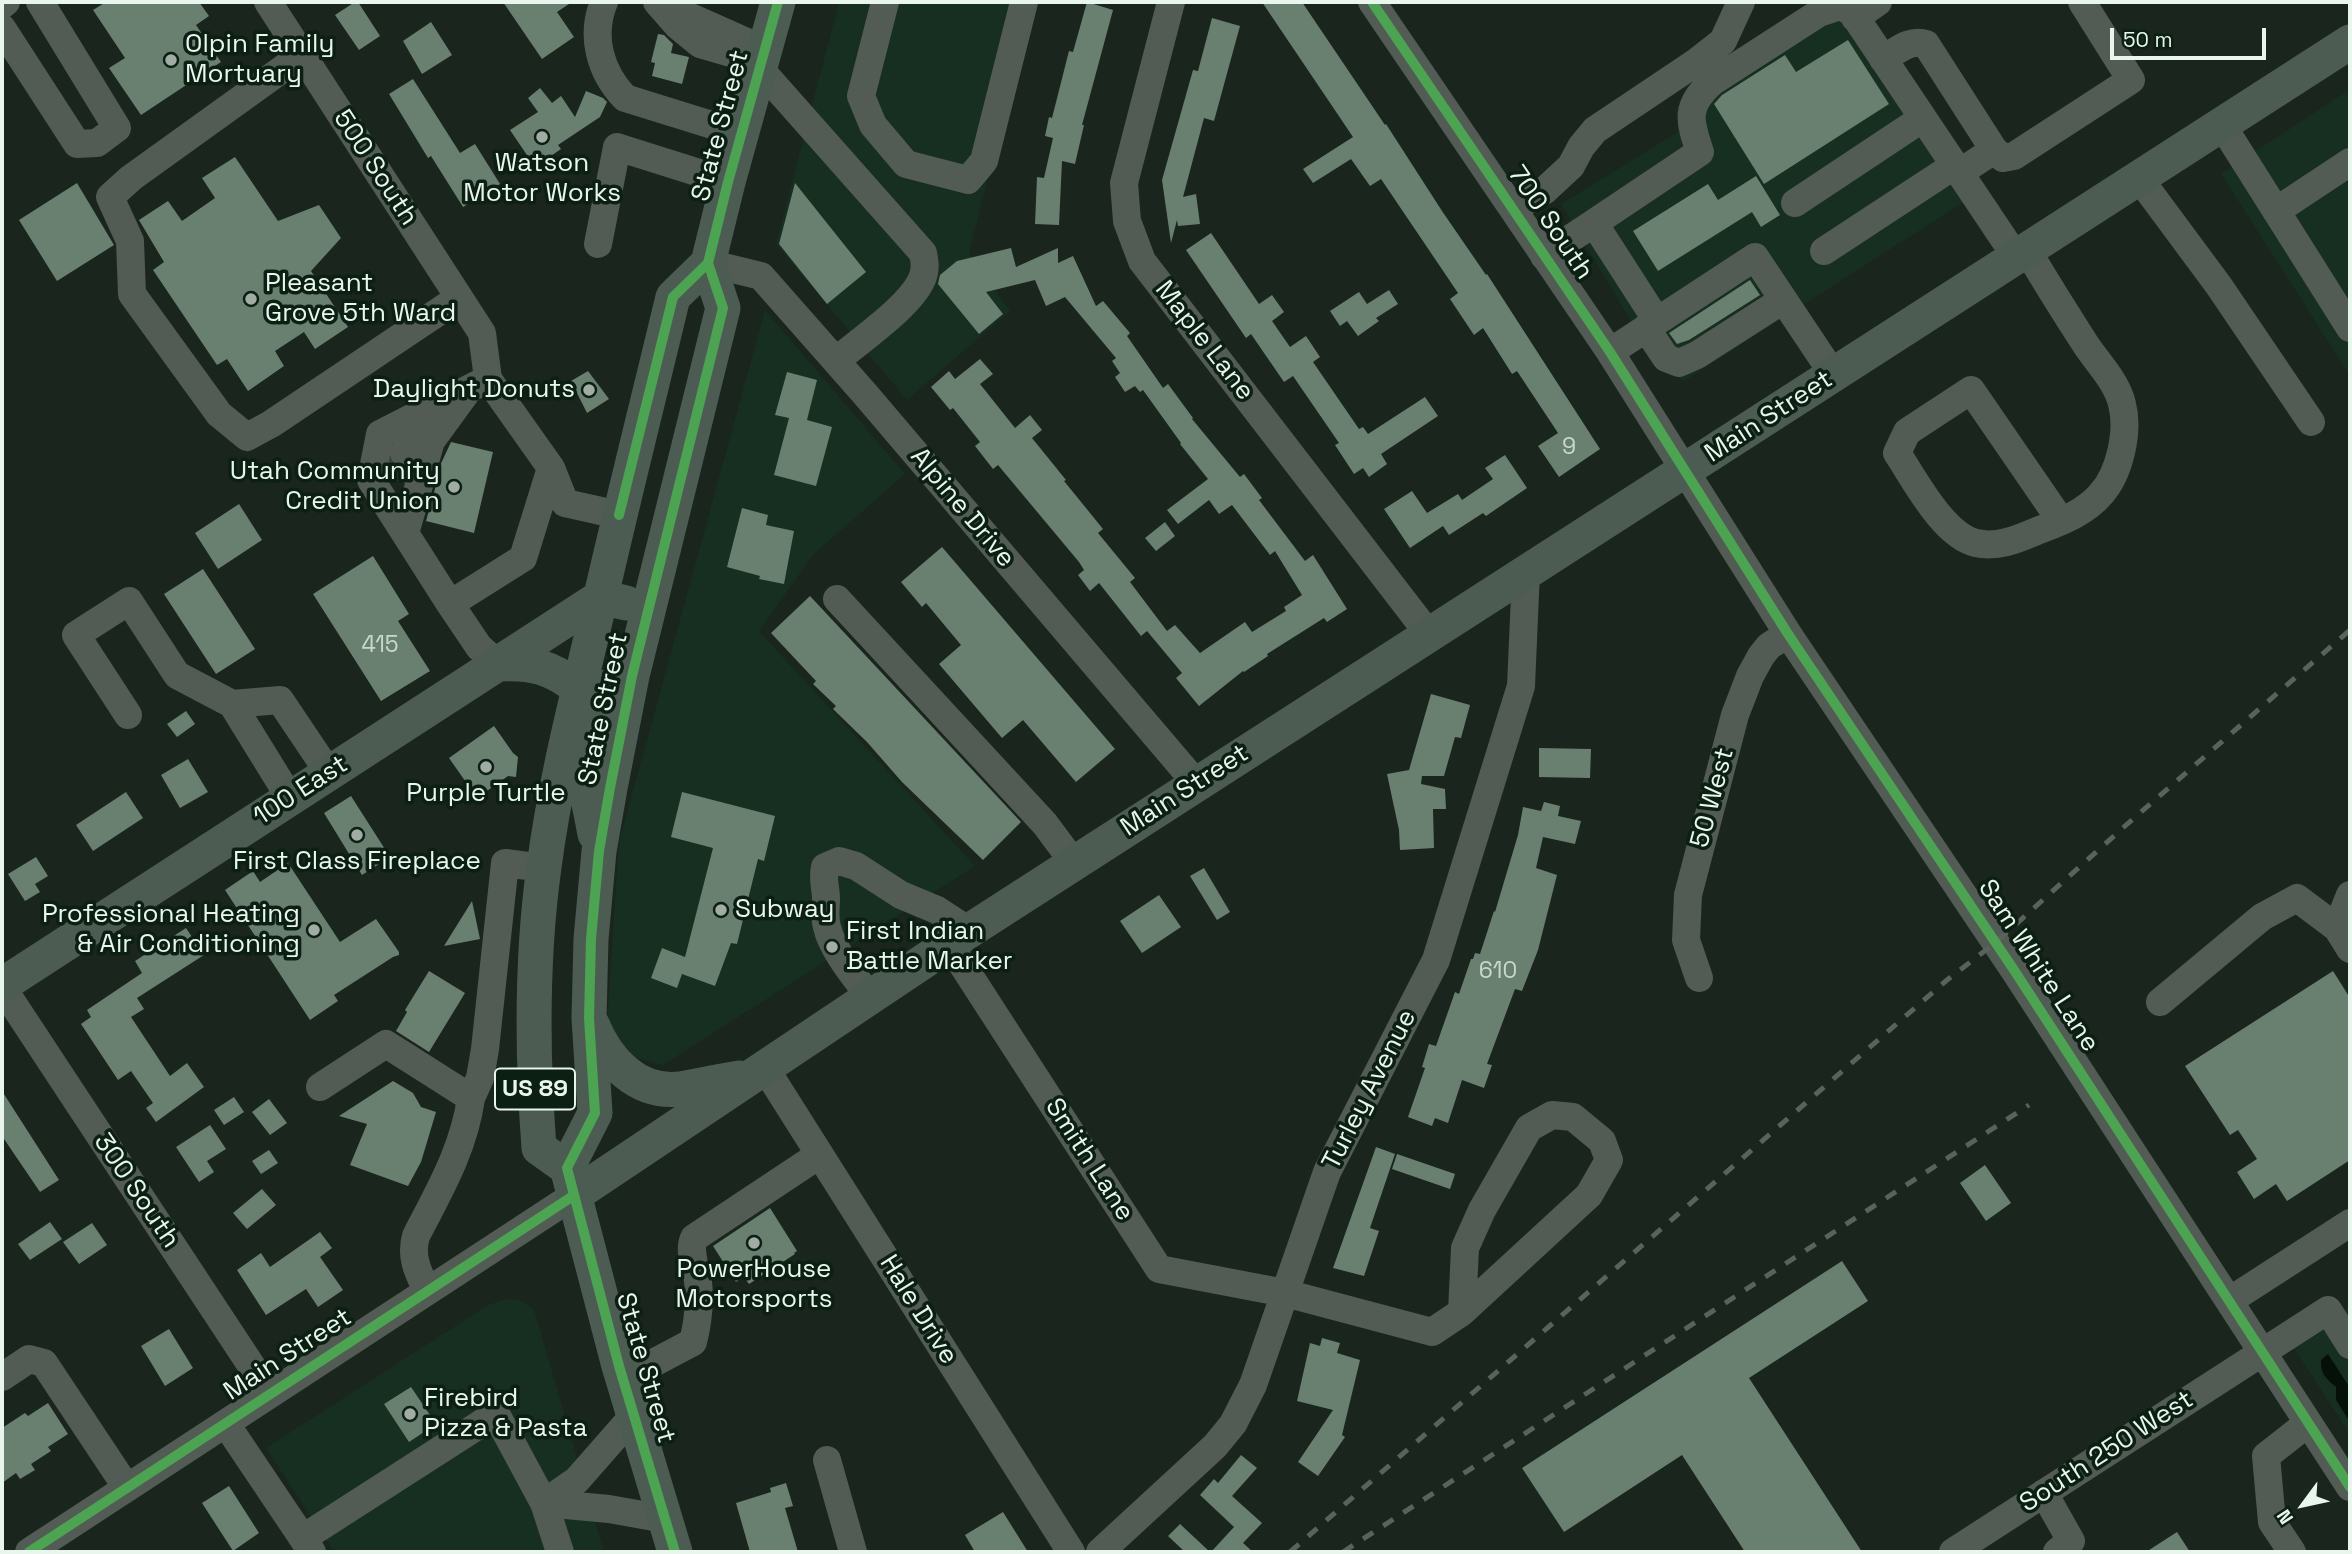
<!DOCTYPE html>
<style>
body{margin:0}
#map{position:relative;width:2352px;height:1554px;overflow:hidden;background:#1a251d;font-family:"Space Grotesk",sans-serif}
canvas{display:block}
.frame{position:absolute;inset:0;border:4px solid #e9f6ed;pointer-events:none}
.north{position:absolute;left:2268px;top:1470px;width:70px;height:70px;-webkit-text-stroke:5px #0c1f13;paint-order:stroke;rotate:237deg;font-size:19px;font-weight:700;line-height:28px;text-align:center;color:#e9f6ed}
.north::after{content:'';display:block;margin:auto;width:24px;height:32px;background:#e9f6ed;clip-path:polygon(50% 0,100% 100%,50% 72%,0 100%)}
.scale{position:absolute;left:2110px;top:28px;width:156px;height:32px;box-sizing:border-box;border:4px solid #e9f6ed;border-top:0;padding-left:9px;font-size:21px;line-height:24px;white-space:nowrap;color:#e9f6ed;-webkit-text-stroke:5px #0c1f13;paint-order:stroke}
</style>
<div id="map">
<canvas width="2352" height="1554"></canvas>
<div class="frame"></div>
<div class="north">N</div>
<div class="scale">50 m</div>
</div>
<script>
const context = document.querySelector('canvas').getContext('2d');
context.lineJoin = 'round';
function fill(path, color) { context.fillStyle = color; context.fill(path, 'evenodd'); }
function strokePath(path, color, width, dash) { context.strokeStyle = color; context.lineWidth = width; context.lineCap = dash ? 'butt' : 'round'; context.setLineDash(dash || []); context.stroke(path); }
function write(font, color, halo, rows, align = 'center') {
  context.font = font + ' "Space Grotesk",sans-serif'; context.lineWidth = 7; context.setLineDash([]); context.textBaseline = 'middle'; context.strokeStyle = halo; context.fillStyle = color; for (const [text, x, y, turn = 0] of rows) {
    context.save(); context.translate(x, y); context.rotate((+turn || 0) * Math.PI / 180); context.textAlign = isNaN(turn) ? turn : align; if (halo) context.strokeText(text, 0, 0); context.fillText(text, 0, 0); context.restore();
  }
}
const built = new Path2D(`
 M 839,2 L 1032,2 L 969,253 L 1010,311 L 907,400 L 776,244 Z
 M 1813,2 L 1855,2 L 1981,191 L 1684,381 L 1656,363 L 1561,204 L 1678,132 L 1676,110 L 1687,85 Z
 M 2350,89 L 2350,373 L 2349,374 L 2221,174 Z
 M 765,310 L 905,474 L 813,555 L 759,631 L 975,866 L 663,1065 L 624,1055 L 607,1023 L 619,842 Z
 M 506,1299 L 519,1300 L 534,1309 L 604,1552 L 334,1552 L 266,1448 L 488,1305 Z
 M 2350,1306 L 2350,1434 L 2291,1344 Z`);
const water = new Path2D(`
 M 2328,1354 L 2350,1388 L 2350,1422 L 2336,1400 L 2336,1387 C 2326,1379 2320,1373 2321,1360 Z`);
const building = new Path2D(`
 M 106,2 L 199,2 L 209,16 L 196,25 L 221,62 L 141,115 L 109,68 L 125,58 L 93,10 Z
 M 355,2 L 358,2 L 380,36 L 359,50 L 335,15 Z
 M 503,2 L 572,2 L 557,12 L 574,37 L 542,59 Z
 M 1087,2 L 1113,10 L 1082,125 L 1084,125 L 1075,164 L 1062,161 L 1059,225 L 1035,224 L 1037,177 L 1044,178 L 1053,138 L 1045,136 L 1049,117 L 1052,118 L 1069,51 L 1073,52 Z
 M 1262,2 L 1302,2 L 1385,125 L 1386,124 L 1442,211 L 1486,275 L 1487,274 L 1600,449 L 1559,477 L 1538,446 L 1558,433 L 1517,371 L 1512,374 L 1483,328 L 1474,335 L 1450,299 L 1458,293 L 1381,179 L 1370,186 L 1351,159 L 1313,183 L 1303,169 L 1353,137 Z
 M 1212,18 L 1240,26 L 1214,121 L 1204,118 L 1183,197 L 1196,194 L 1200,224 L 1178,226 L 1177,220 L 1171,243 L 1162,180 L 1193,70 L 1198,71 Z
 M 431,22 L 452,55 L 422,74 L 403,41 Z
 M 658,34 L 664,35 L 673,44 L 671,53 L 689,57 L 682,84 L 652,76 L 655,63 L 651,62 Z
 M 1848,40 L 1889,104 L 1764,184 L 1714,104 L 1722,95 L 1785,55 L 1796,72 Z
 M 413,79 L 460,153 L 475,144 L 500,184 L 463,207 L 431,156 L 428,158 L 389,94 Z
 M 540,88 L 552,103 L 561,96 L 575,117 L 586,91 L 603,98 L 607,102 L 600,117 L 558,145 L 561,149 L 535,167 L 510,130 L 538,112 L 528,98 Z
 M 235,157 L 278,221 L 319,205 L 341,238 L 311,271 L 348,327 L 315,349 L 304,332 L 275,351 L 284,366 L 248,391 L 227,359 L 217,365 L 153,270 L 164,262 L 139,220 L 168,201 L 182,221 L 215,198 L 202,178 Z
 M 1756,176 L 1780,215 L 1761,227 L 1752,212 L 1658,271 L 1633,231 L 1708,184 L 1718,200 Z
 M 77,183 L 114,245 L 57,281 L 19,220 Z
 M 795,183 L 866,272 L 827,304 L 779,244 Z
 M 1211,233 L 1259,304 L 1272,295 L 1284,312 L 1272,321 L 1290,347 L 1306,336 L 1320,357 L 1313,362 L 1359,429 L 1363,427 L 1368,434 L 1425,397 L 1438,416 L 1381,454 L 1387,464 L 1369,477 L 1363,468 L 1354,474 L 1335,445 L 1339,443 L 1293,376 L 1284,382 L 1251,334 L 1246,338 L 1186,250 Z
 M 1011,248 L 1016,267 L 1058,248 L 1058,263 L 1073,256 L 1096,306 L 1103,301 L 1130,333 L 1127,336 L 1163,388 L 1168,384 L 1193,418 L 1192,419 L 1240,477 L 1244,474 L 1262,498 L 1259,500 L 1305,561 L 1313,555 L 1347,609 L 1327,622 L 1324,618 L 1267,654 L 1268,656 L 1244,672 L 1243,671 L 1199,706 L 1176,678 L 1182,673 L 1147,631 L 1141,636 L 1099,583 L 1090,591 L 1078,575 L 1084,570 L 1079,562 L 998,465 L 993,469 L 975,446 L 980,442 L 953,408 L 950,410 L 931,387 L 949,371 L 955,379 L 980,359 L 993,374 L 980,384 L 1015,428 L 1030,415 L 1042,430 L 1032,438 L 1066,480 L 1064,481 L 1103,529 L 1098,533 L 1135,578 L 1130,582 L 1167,631 L 1175,625 L 1200,653 L 1245,622 L 1252,632 L 1286,611 L 1284,607 L 1302,595 L 1275,551 L 1270,555 L 1232,505 L 1219,514 L 1209,500 L 1178,524 L 1167,510 L 1208,479 L 1180,444 L 1181,443 L 1143,390 L 1140,392 L 1135,386 L 1125,392 L 1115,377 L 1120,373 L 1112,361 L 1116,358 L 1065,297 L 1046,306 L 1035,280 L 986,292 L 1003,314 L 979,334 L 938,284 L 940,275 L 957,261 Z
 M 1750,280 L 1760,295 L 1689,340 L 1677,344 L 1669,333 Z
 M 1389,290 L 1398,304 L 1376,318 L 1379,321 L 1358,336 L 1347,321 L 1340,326 L 1330,311 L 1359,292 L 1367,304 Z
 M 588,371 L 609,399 L 587,413 L 571,381 Z
 M 787,372 L 817,380 L 807,420 L 832,427 L 816,486 L 774,475 L 789,418 L 775,415 Z
 M 451,442 L 493,452 L 474,533 L 426,521 L 435,489 L 435,480 L 431,474 L 438,470 Z
 M 1505,455 L 1527,488 L 1486,516 L 1483,513 L 1449,535 L 1443,526 L 1410,548 L 1384,509 L 1412,491 L 1427,513 L 1458,494 L 1462,500 L 1493,479 L 1485,468 Z
 M 391,463 L 398,469 L 406,469 L 412,467 L 414,469 L 407,474 L 403,481 L 390,478 Z
 M 239,504 L 262,540 L 218,569 L 195,533 Z
 M 742,508 L 768,515 L 766,525 L 794,531 L 784,584 L 759,579 L 760,576 L 727,567 Z
 M 1165,522 L 1175,536 L 1156,551 L 1145,538 Z
 M 942,547 L 1115,749 L 1076,782 L 1023,720 L 1002,738 L 939,664 L 961,645 L 926,603 L 922,607 L 901,582 Z
 M 373,556 L 409,614 L 398,621 L 430,671 L 381,701 L 313,594 Z
 M 203,569 L 255,649 L 216,674 L 164,594 Z
 M 810,596 L 1021,822 L 983,860 L 902,782 L 867,742 L 833,709 L 836,706 L 813,684 L 816,681 L 771,633 Z
 M 1431,694 L 1470,705 L 1461,738 L 1455,737 L 1444,776 L 1422,776 L 1421,784 L 1445,789 L 1446,809 L 1433,809 L 1434,848 L 1400,850 L 1399,830 L 1387,774 L 1409,770 Z
 M 186,711 L 195,724 L 177,737 L 167,724 Z
 M 494,726 L 513,753 L 518,757 L 516,777 L 508,776 L 477,798 L 449,758 Z
 M 1539,748 L 1591,749 L 1590,778 L 1539,777 Z
 M 188,759 L 208,792 L 180,808 L 161,775 Z
 M 126,792 L 143,818 L 93,851 L 76,825 Z
 M 682,792 L 775,816 L 764,861 L 758,859 L 737,944 L 731,943 L 715,986 L 682,974 L 677,988 L 651,978 L 662,948 L 685,957 L 713,848 L 671,837 Z
 M 351,796 L 390,857 L 362,875 L 324,813 Z
 M 1544,802 L 1560,806 L 1558,816 L 1581,821 L 1575,844 L 1543,837 L 1536,868 L 1557,875 L 1538,950 L 1522,991 L 1515,989 L 1487,1064 L 1492,1065 L 1484,1088 L 1462,1080 L 1448,1123 L 1435,1118 L 1432,1126 L 1408,1117 L 1425,1068 L 1422,1067 L 1429,1044 L 1436,1046 L 1455,992 L 1459,994 L 1471,959 L 1473,959 L 1475,953 L 1480,954 L 1494,911 L 1495,912 L 1518,835 L 1523,807 L 1541,811 Z
 M 36,857 L 48,876 L 35,884 L 40,892 L 25,901 L 8,874 Z
 M 288,863 L 340,942 L 376,919 L 399,952 L 399,955 L 393,957 L 334,995 L 338,1001 L 310,1020 L 225,890 L 253,871 L 260,882 Z
 M 1204,868 L 1230,912 L 1217,920 L 1190,876 Z
 M 1159,895 L 1181,927 L 1142,953 L 1120,921 Z
 M 472,901 L 480,939 L 444,946 Z
 M 186,928 L 204,955 L 137,998 L 144,1009 L 131,1017 L 170,1076 L 187,1063 L 204,1087 L 156,1122 L 146,1108 L 153,1103 L 131,1071 L 118,1080 L 81,1024 L 91,1017 L 87,1010 L 142,973 L 135,961 Z
 M 429,971 L 465,993 L 429,1052 L 396,1031 L 407,1012 L 405,1010 Z
 M 2333,971 L 2350,998 L 2350,1160 L 2287,1201 L 2276,1184 L 2254,1199 L 2237,1172 L 2257,1159 L 2238,1130 L 2230,1135 L 2185,1066 Z
 M 393,1081 L 413,1093 L 421,1107 L 436,1112 L 421,1162 L 408,1186 L 350,1165 L 367,1124 L 339,1116 Z
 M 2,1091 L 59,1180 L 40,1192 L 2,1136 Z
 M 234,1097 L 244,1112 L 224,1125 L 214,1110 Z
 M 269,1099 L 287,1123 L 270,1135 L 252,1112 Z
 M 210,1125 L 226,1149 L 207,1161 L 214,1172 L 199,1182 L 176,1147 Z
 M 1376,1147 L 1395,1154 L 1370,1228 L 1379,1231 L 1364,1276 L 1333,1268 Z
 M 269,1150 L 278,1163 L 261,1174 L 252,1161 Z
 M 1397,1154 L 1455,1174 L 1450,1189 L 1392,1169 Z
 M 1985,1165 L 2011,1203 L 1986,1221 L 1960,1183 Z
 M 262,1189 L 276,1205 L 247,1229 L 233,1213 Z
 M 770,1208 L 797,1251 L 794,1253 L 795,1254 L 749,1284 L 744,1277 L 736,1282 L 713,1246 Z
 M 50,1222 L 62,1239 L 30,1260 L 18,1244 Z
 M 92,1223 L 107,1245 L 79,1264 L 63,1242 Z
 M 320,1232 L 332,1248 L 320,1257 L 343,1290 L 318,1307 L 306,1289 L 266,1315 L 237,1270 L 261,1253 L 270,1267 Z
 M 1842,1261 L 1868,1301 L 1749,1378 L 1862,1552 L 1745,1552 L 1682,1455 L 1564,1532 L 1522,1468 Z
 M 169,1329 L 193,1368 L 165,1386 L 141,1346 Z
 M 1322,1338 L 1340,1343 L 1337,1353 L 1360,1360 L 1342,1435 L 1345,1437 L 1318,1476 L 1298,1462 L 1333,1410 L 1297,1401 L 1310,1343 L 1320,1346 Z
 M 411,1387 L 436,1424 L 409,1442 L 384,1404 Z
 M 48,1403 L 68,1434 L 48,1447 L 51,1451 L 31,1464 L 35,1470 L 20,1479 L 16,1473 L 2,1483 L 2,1428 L 25,1413 L 28,1416 Z
 M 1241,1455 L 1257,1468 L 1232,1496 L 1262,1523 L 1243,1543 L 1253,1552 L 1211,1552 L 1234,1527 L 1200,1495 L 1214,1479 L 1218,1483 Z
 M 786,1483 L 793,1506 L 785,1508 L 798,1552 L 750,1552 L 736,1503 L 771,1492 L 770,1488 Z
 M 229,1486 L 259,1533 L 233,1551 L 202,1503 Z
 M 1003,1512 L 1028,1552 L 975,1552 L 965,1535 Z
 M 1180,1524 L 1210,1552 L 1185,1552 L 1168,1536 Z
 M 2177,1532 L 2190,1552 L 2146,1552 Z`);
const minorTunnel = new Path2D(`
 M 395,480 L 404,453`);
const minor = new Path2D(`
 M 268,2 L 482,333 L 488,379 L 551,468 L 565,503 L 619,515
 M 604,2 C 590,36 600,72 625,98 L 741,134
 M 657,2 L 678,26 L 700,44 L 762,62
 M 677,2 L 686,15 L 749,43
 M 885,2 L 861,96 L 873,125 L 906,164 L 968,180 L 984,161 L 1024,2
 M 1171,2 L 1124,183 L 1127,221 L 1142,261 L 1428,633
 M 1372,2 L 1610,352 L 1788,634 L 2014,970 L 2350,1487
 M 2,5 L 6,2
 M 1855,18 L 1878,2
 M 2,28 L 77,144 L 97,143 L 117,128 L 40,2
 M 302,55 L 131,178 L 110,197 L 130,241 L 132,294 L 219,414 L 247,437 L 271,424 L 459,298
 M 1883,59 C 1897,51 1909,39 1926,44 L 1994,150
 M 760,69 L 923,253 C 925,263 926,271 921,281 C 908,308 860,340 836,361
 M 2222,125 L 2350,328
 M 1959,173 L 1994,150 L 2003,158 L 2014,156 L 2131,80 L 2082,2
 M 2139,178 L 2219,286 L 2311,422
 M 1795,203 L 1923,118
 M 1513,209 L 1544,191 L 1571,166 L 1581,147 L 1595,130 L 1695,63 L 1723,41 L 1741,2
 M 2276,211 L 2350,162
 M 1594,223 L 1700,152 C 1689,120 1685,106 1712,82 L 1819,13 L 1840,6 L 1852,12 L 2016,257
 M 598,244 L 617,147 L 728,182
 M 2027,250 C 2046,282 2066,314 2086,345 C 2098,363 2117,382 2122,404 C 2129,431 2120,473 2101,494 C 2085,513 2060,522 2037,531 C 2018,539 1998,548 1976,543 C 1943,535 1915,480 1897,453 L 1907,432 L 1971,390 L 2061,521
 M 1824,251 L 1955,165
 M 1544,256 L 1594,223 L 1657,321
 M 708,263 L 761,276 L 865,394 L 1196,783
 M 1646,328 L 1666,358 L 1679,363 L 1697,355 L 1783,300
 M 1610,352 L 1755,257 L 1833,374
 M 488,379 L 380,434 L 371,480 L 450,604 L 523,558 L 551,468
 M 404,453 L 414,428 L 426,410
 M 426,458 L 431,441 L 466,393
 M 405,533 L 419,485
 M 837,599 L 1045,824 L 1074,863
 M 450,604 L 479,647 L 498,664
 M 232,704 L 290,798
 M 128,715 L 76,635 L 129,601 L 177,675 L 232,704 L 280,700 L 329,773
 M 2350,895 L 2337,928 L 2350,949
 M 949,944 L 1159,1269 L 1285,1293 L 1432,1332 L 1462,1312 L 1589,1195 L 1609,1160 L 1602,1141 L 1573,1117 L 1552,1115 L 1529,1128 L 1482,1210 L 1465,1248 L 1462,1312
 M 1699,978 L 1686,940 L 1688,895 L 1735,715 L 1750,676 L 1761,656 L 1769,646 L 1788,634
 M 2,987 L 270,1394
 M 870,997 C 856,978 832,950 827,927 C 824,917 826,909 826,899 C 826,888 822,879 825,867 L 839,861 L 856,866 L 901,895 L 937,910 L 969,931
 M 2160,1002 L 2262,917 L 2297,898 L 2337,928
 M 765,1068 L 1071,1552
 M 320,1087 L 386,1044 L 471,1098 C 464,1149 439,1191 416,1236 C 410,1257 418,1272 427,1291
 M 471,1098 L 480,1078 L 485,1049 L 505,863 L 543,868
 M 2229,1301 L 2350,1223
 M 2,1377 L 29,1359 L 44,1363 L 127,1488
 M 623,1379 L 693,1342 C 698,1323 700,1302 698,1281 C 696,1267 688,1251 694,1238 L 819,1155
 M 634,1415 L 577,1480 L 544,1503 L 609,1509 L 665,1519
 M 226,1424 L 312,1552
 M 827,1460 L 853,1552
 M 2044,1493 L 2071,1541 L 2057,1552
 M 303,1538 L 496,1414 L 544,1503 L 560,1552
 M 29,1552 L 573,1196
 M 1100,1552 L 1215,1446 L 1233,1424 L 1253,1385 L 1327,1172 L 1436,960 L 1521,686 L 1526,572
 M 1953,1552 L 2328,1310 L 2350,1345
 M 2292,1552 L 2272,1522 L 2266,1456 L 2308,1423`);
const major = new Path2D(`
 M 498,664 C 532,662 551,667 578,688
 M 595,834 L 585,783 L 606,687
 M 2,985 L 601,597 L 626,603
 M 592,1024 C 607,1061 637,1094 680,1089 C 700,1086 719,1081 739,1078
 M 567,1168 L 595,1113 L 589,1018 L 591,939 L 599,851 L 610,788 L 632,676 L 723,308 L 708,263 L 728,182 L 778,2
 M 567,1168 L 539,1148 C 532,1054 531,960 544,867 C 556,775 580,686 601,596 C 624,496 649,397 673,297 L 708,263
 M 569,1175 L 619,1366 L 675,1552
 M 573,1196 L 969,931 L 2350,42`);
const rail = new Path2D(`
 M 1290,1552 L 1947,980 L 1995,943 L 2125,826 L 2350,630
 M 1343,1552 L 2029,1105`);
const cycleway = new Path2D(`
 M 1372,2 L 1610,352 L 1788,634 L 2014,970 L 2350,1487
 M 619,515 L 673,297 L 708,263
 M 29,1552 L 573,1196
 M 675,1552 L 619,1366 L 567,1168 L 595,1113 L 589,1018 L 591,939 L 599,851 L 610,788 L 632,676 L 723,308 L 708,263 L 728,182 L 778,2`);
const markers = [
 [171,60,7,"#a1ada4"],
 [542,137,7,"#a1ada4"],
 [251,299,7,"#a1ada4"],
 [589,390,7,"#a1ada4"],
 [454,487,7,"#a1ada4"],
 [486,767,7,"#a1ada4"],
 [357,835,7,"#a1ada4"],
 [721,910,7,"#a1ada4"],
 [314,930,7,"#a1ada4"],
 [832,947,7,"#a1ada4"],
 [754,1243,7,"#a1ada4"],
 [410,1414,7,"#a1ada4"]
];
const numberNames = [
 ["9",1569,448],
 ["415",380,646],
 ["610",1498,972]
];
const shields = [
 [535,1089,80]
];
const shieldNames = [
 ["US 89",535,1089]
];
const poiNames = [
 ["Olpin Family",185,45],
 ["Mortuary",185,75],
 ["Watson",542,164,"center"],
 ["Motor Works",542,194,"center"],
 ["Pleasant",265,284],
 ["Grove 5th Ward",265,314],
 ["Daylight Donuts",575,390,"right"],
 ["Utah Community",440,472,"right"],
 ["Credit Union",440,502,"right"],
 ["Purple Turtle",486,794,"center"],
 ["First Class Fireplace",357,862,"center"],
 ["Subway",735,910],
 ["Professional Heating",300,915,"right"],
 ["& Air Conditioning",300,945,"right"],
 ["First Indian",846,932],
 ["Battle Marker",846,962],
 ["PowerHouse",754,1270,"center"],
 ["Motorsports",754,1300,"center"],
 ["Firebird",424,1399],
 ["Pizza & Pasta",424,1429]
];
const streetNames = [
 ["State Street",721,126,-75],
 ["500 South",375,168,57],
 ["700 South",1550,223,56],
 ["Maple Lane",1204,341,52],
 ["Main Street",1769,417,-33],
 ["Alpine Drive",962,508,50],
 ["State Street",604,709,-78],
 ["100 East",301,791,-33],
 ["Main Street",1185,791,-33],
 ["50 West",1713,798,-75],
 ["Sam White Lane",2038,966,57],
 ["Turley Avenue",1370,1090,-63],
 ["Smith Lane",1089,1160,57],
 ["300 South",136,1191,56],
 ["Hale Drive",918,1310,58],
 ["Main Street",288,1355,-33],
 ["State Street",645,1368,74],
 ["South 250 West",2107,1452,-33]
];
fill(built, '#172f20');
fill(water, '#051008');
fill(building, '#698070');
strokePath(minorTunnel, '#39443c', 28, [28, 14]);
strokePath(minor, '#525b54', 28);
strokePath(major, '#4d5c53', 35);
strokePath(rail, '#5b625d', 5, [12, 12]);
strokePath(cycleway, '#4ca352', 10);
for (const [x, y, r, color] of markers) { const dot = new Path2D(); dot.arc(x, y, r, 0, 2 * Math.PI); context.fillStyle = color; context.fill(dot); strokePath(dot, '#0c1f13', 2.5); }
write('23px', '#c9d8ce', null, numberNames);
for (const [x, y, w] of shields) { const box = new Path2D(); box.roundRect(x - w / 2, y - 20.5, w, 41, 5); context.fillStyle = '#0c1f13'; context.fill(box); strokePath(box, '#e9f6ed', 2); }
write('bold 24px', '#e9f6ed', null, shieldNames);
write('26px', '#e9f6ed', '#0c1f13', poiNames, 'left');
write('26px', '#e9f6ed', '#0c1f13', streetNames);
</script>
